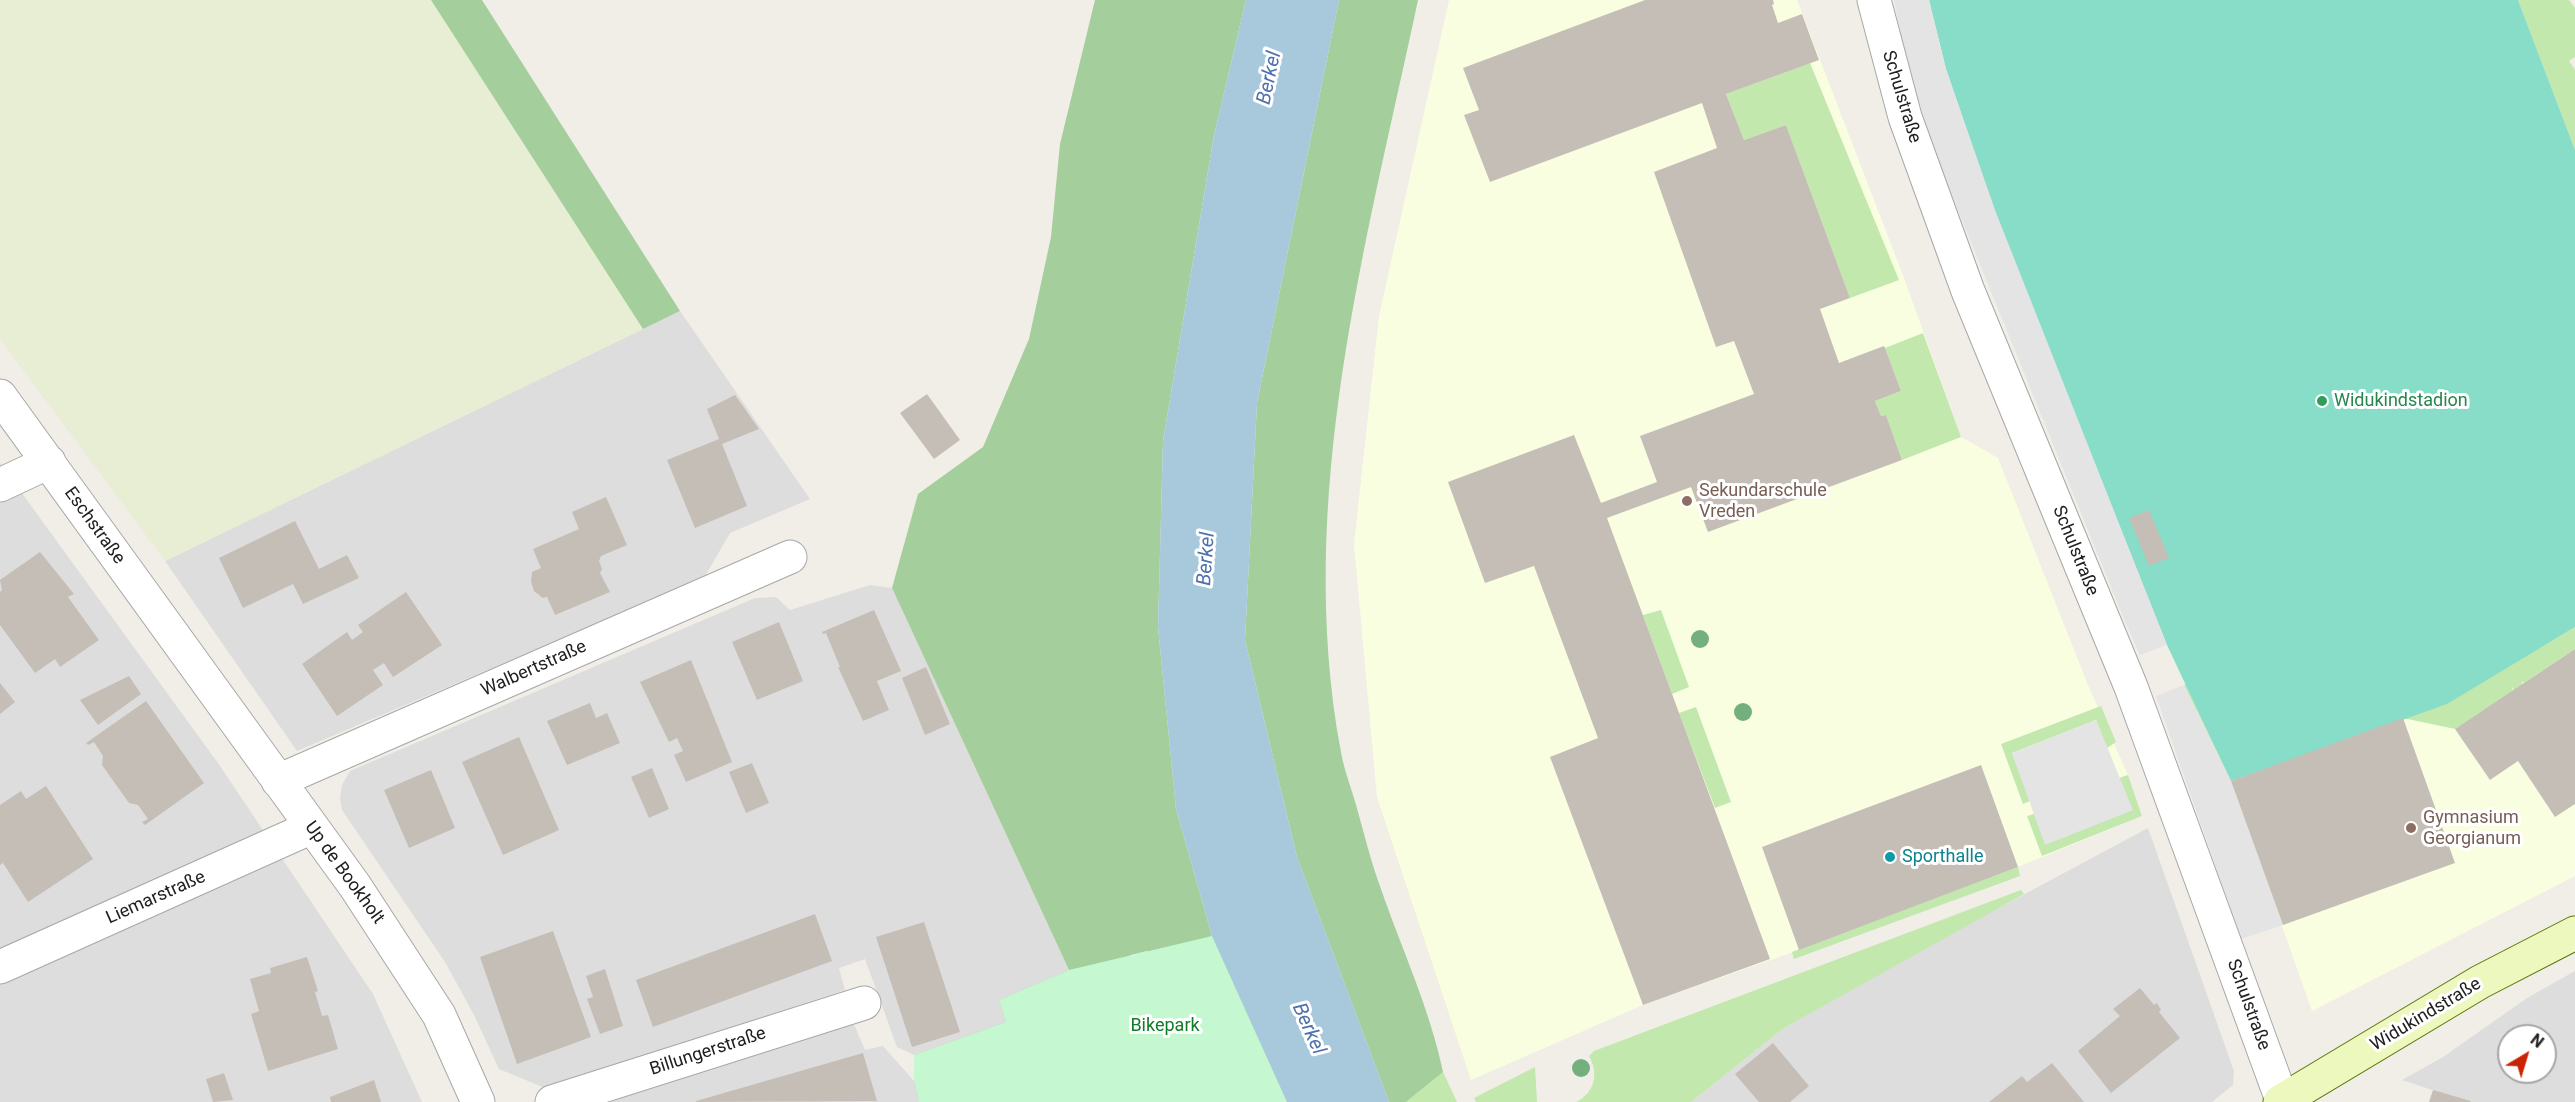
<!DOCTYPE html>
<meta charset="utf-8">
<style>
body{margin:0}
#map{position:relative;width:2575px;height:1102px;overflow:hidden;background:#f0eee6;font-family:Roboto,sans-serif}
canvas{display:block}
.north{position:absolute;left:2497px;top:1024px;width:60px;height:60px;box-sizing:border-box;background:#fff;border:2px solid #a6a6a6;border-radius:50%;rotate:38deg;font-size:16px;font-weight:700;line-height:24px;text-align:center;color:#202020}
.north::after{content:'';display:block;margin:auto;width:21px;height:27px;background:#ca2306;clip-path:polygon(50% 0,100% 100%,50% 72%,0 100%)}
</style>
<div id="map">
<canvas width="2575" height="1102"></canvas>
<div class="north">N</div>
</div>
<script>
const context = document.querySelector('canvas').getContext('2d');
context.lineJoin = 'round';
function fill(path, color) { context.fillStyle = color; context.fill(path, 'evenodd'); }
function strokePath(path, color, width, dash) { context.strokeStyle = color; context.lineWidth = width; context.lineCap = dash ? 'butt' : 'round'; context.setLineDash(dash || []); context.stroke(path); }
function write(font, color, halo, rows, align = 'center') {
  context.font = font + ' Roboto,sans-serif'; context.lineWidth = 6; context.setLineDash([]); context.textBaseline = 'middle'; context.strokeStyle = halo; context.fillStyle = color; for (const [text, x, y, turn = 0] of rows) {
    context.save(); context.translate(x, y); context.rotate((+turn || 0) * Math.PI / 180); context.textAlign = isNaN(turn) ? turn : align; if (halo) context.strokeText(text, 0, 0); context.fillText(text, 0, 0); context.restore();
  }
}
const residential = new Path2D(`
 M 680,311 L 810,499 L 730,533 L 704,578 L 297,751 L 165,561 Z
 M 0,463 L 218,763 L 373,994 L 422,1102 L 0,1102 Z
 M 870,585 L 892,588 L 1069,970 L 999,1000 L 1007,1022 L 914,1055 L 897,1047 L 865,959 L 839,968 L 845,990 L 545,1088 L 499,1069 L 474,1015 L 445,962 L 342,810 L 340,799 L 342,785 L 350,771 L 755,598 L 776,597 L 790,610 Z
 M 2148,828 L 2234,1071 L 2233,1085 L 2212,1102 L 1691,1102 L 1784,1028 L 1939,940 Z
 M 2575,971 L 2575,1102 L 2469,1102 L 2402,1080 L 2443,1057 L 2527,998 ZM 2509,1036 L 2545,1036 L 2545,1072 L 2509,1072 Z
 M 853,1022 L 865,1050 L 883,1046 L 914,1081 L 919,1102 L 609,1102 Z`);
const education = new Path2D(`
 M 1449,0 L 1797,0 L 1904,278 L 1961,437 L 1998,458 L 2088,685 L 2128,775 L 2142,816 L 2018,867 L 1799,950 L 1643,1005 L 1471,1080 L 1377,797 L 1354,544 L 1379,316 Z
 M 2575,627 L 2575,876 L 2312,1011 L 2231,781 L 2447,704 Z`);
const farmland = new Path2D(`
 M 0,0 L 431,0 L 643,329 L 165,561 L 0,339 Z`);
const grass = new Path2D(`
 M 2518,0 L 2569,0 L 2575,8 L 2575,57 L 2569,61 L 2575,70 L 2575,150 Z
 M 1810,63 L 1899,280 L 1850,298 L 1786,125 L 1744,140 L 1726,94 Z
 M 1923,333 L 1961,437 L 1902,460 L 1886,415 L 1881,416 L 1875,401 L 1901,391 L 1885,348 Z
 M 1661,610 L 1689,687 L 1672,694 L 1643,615 Z
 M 2575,627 L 2575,649 L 2524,683 L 2521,681 L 2523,684 L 2514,690 L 2512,687 L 2513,691 L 2455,729 L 2403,718 L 2231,781 L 2184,685 L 2212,668 L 2540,648 Z
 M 2101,706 L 2116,742 L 2107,748 L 2096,720 L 2012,753 L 2030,801 L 2023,804 L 2001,744 Z
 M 1696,707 L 1731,802 L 1715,808 L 1679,713 Z
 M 2128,775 L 2142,816 L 2042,856 L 2027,816 L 2034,814 L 2046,844 L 2132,810 L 2119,778 Z
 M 2018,867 L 2020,876 L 1794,959 L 1792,952 Z
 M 2021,890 L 2024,894 L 1784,1028 L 1691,1102 L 1576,1102 C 1595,1093 1599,1073 1589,1056 L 1594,1051 Z
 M 1535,1067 L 1537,1102 L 1476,1102 L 1474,1098 Z
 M 1443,1072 L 1457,1102 L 1406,1102 Z`);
const forest = new Path2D(`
 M 431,0 L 482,0 L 680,311 L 643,329 Z
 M 1095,0 L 1246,0 L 1214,135 L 1163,441 L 1158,627 L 1176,809 L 1212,936 L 1287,1102 L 1147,951 L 1131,955 L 919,1102 L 914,1081 L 914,1055 L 1006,1022 L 999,1000 L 1069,970 L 892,588 L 918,494 L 983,447 L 1029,339 L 1051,237 L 1060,144 Z
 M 1339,0 L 1418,0 C 1366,245 1294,499 1341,752 C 1344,770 1351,787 1356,805 C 1364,833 1371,862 1381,889 C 1402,950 1430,1009 1443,1072 L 1406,1102 L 1389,1102 L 1297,857 L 1245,640 L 1257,403 Z`);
const park = new Path2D(`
 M 1212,936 L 1287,1102 L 919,1102 L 914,1081 L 914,1055 L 1006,1022 L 999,1000 L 1069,970 Z`);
const pitch = new Path2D(`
 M 1929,0 L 2518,0 L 2575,150 L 2575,627 L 2447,704 L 2231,781 L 2167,645 L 2043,336 L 1994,210 L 1946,69 Z`);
const parking = new Path2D(`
 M 1894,0 L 1929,0 L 1946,69 L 1995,210 L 2167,645 L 2140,655 L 2124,619 L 1934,151 L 1905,57 Z
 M 2184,685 L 2231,781 L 2283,925 L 2241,939 L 2156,696 Z
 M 2096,720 L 2133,810 L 2045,845 L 2012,753 Z`);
const water = new Path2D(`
 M 1246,0 L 1339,0 L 1257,403 L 1245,640 L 1297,857 L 1389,1102 L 1287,1102 L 1212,936 L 1176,809 L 1158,627 L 1163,441 L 1214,135 Z`);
const building = new Path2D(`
 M 1645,0 L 1773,0 L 1774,4 L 1772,5 L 1778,23 L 1802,14 L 1819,60 L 1726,94 L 1744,140 L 1786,125 L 1850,298 L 1820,309 L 1839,363 L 1884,346 L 1885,348 L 1901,391 L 1875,401 L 1881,416 L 1886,415 L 1902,460 L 1708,532 L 1691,487 L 1607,518 L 1770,959 L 1643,1005 L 1550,757 L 1598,738 L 1534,566 L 1485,583 L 1448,482 L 1574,435 L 1601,503 L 1657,482 L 1640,436 L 1754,394 L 1734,341 L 1716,347 L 1654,172 L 1717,148 L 1702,103 L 1490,182 L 1464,115 L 1479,110 L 1463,68 Z
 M 927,394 L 960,440 L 934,459 L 900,413 Z
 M 735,395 L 759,429 L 722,444 L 747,506 L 695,528 L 667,460 L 719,439 L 707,409 Z
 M 606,497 L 627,545 L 601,556 L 599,561 L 602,569 L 600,573 L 610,592 L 555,615 L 547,597 L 543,598 L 534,591 L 531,582 L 532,572 L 541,568 L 533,549 L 579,529 L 572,512 Z
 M 2149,510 L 2169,558 L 2149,566 L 2129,518 Z
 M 295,521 L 319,569 L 347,555 L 359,578 L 303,604 L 293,584 L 243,608 L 219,558 Z
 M 40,552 L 74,594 L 68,597 L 99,640 L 60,667 L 55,659 L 35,673 L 0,625 L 0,592 L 2,590 L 0,580 Z
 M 406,592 L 442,645 L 393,677 L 384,663 L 373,670 L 383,685 L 337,716 L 302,664 L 347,632 L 352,640 L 363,632 L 358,625 Z
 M 874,610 L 901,671 L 877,681 L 889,710 L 863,721 L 838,667 L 840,667 L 826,633 L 823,634 L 822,632 Z
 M 779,622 L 803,681 L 757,700 L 732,642 Z
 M 2575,649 L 2575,804 L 2555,817 L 2518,761 L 2490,780 L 2455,729 Z
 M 691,660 L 732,762 L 686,782 L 674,755 L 683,751 L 677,738 L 669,742 L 640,682 Z
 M 926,667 L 950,724 L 925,735 L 902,678 Z
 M 129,676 L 141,694 L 98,725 L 80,700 Z
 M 0,683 L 15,702 L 0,714 Z
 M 146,701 L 204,783 L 145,825 L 142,822 L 148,819 L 138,805 L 129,803 L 102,765 L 103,756 L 94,742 L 88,745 L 86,743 Z
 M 590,703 L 596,718 L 607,713 L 620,743 L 567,765 L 547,721 Z
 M 2403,718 L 2455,863 L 2283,925 L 2231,781 Z
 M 519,737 L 559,830 L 503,855 L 462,762 Z
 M 752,763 L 769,803 L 746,813 L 729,772 Z
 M 1981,765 L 2018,867 L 1799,950 L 1762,847 Z
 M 652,768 L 669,809 L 649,818 L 631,777 Z
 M 431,770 L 455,828 L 409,848 L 384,790 Z
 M 46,786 L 93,859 L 28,902 L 3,863 L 0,865 L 0,805 L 21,791 L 26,799 Z
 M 815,914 L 832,961 L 653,1027 L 636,980 Z
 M 924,922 L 960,1032 L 912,1047 L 876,937 Z
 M 553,931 L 591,1037 L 517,1064 L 480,957 Z
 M 307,957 L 318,991 L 315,992 L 322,1016 L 328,1015 L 338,1049 L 268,1071 L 251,1014 L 259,1011 L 250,979 L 271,973 L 270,968 Z
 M 605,969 L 623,1026 L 600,1034 L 587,999 L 593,997 L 586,976 Z
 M 2140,988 L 2154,1005 L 2157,1003 L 2161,1010 L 2159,1012 L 2180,1038 L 2111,1093 L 2078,1051 L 2120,1016 L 2113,1009 Z
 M 1773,1043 L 1809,1086 L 1790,1102 L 1759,1102 L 1735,1074 Z
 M 863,1053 L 877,1101 L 696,1102 L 696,1101 Z
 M 2052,1063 L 2084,1102 L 1989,1102 L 2022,1076 L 2027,1082 Z
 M 224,1073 L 233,1100 L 213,1102 L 206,1079 Z
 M 374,1080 L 381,1102 L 331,1102 L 330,1097 Z
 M 2433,1090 L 2471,1101 L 2470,1102 L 2429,1102 Z`);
const street = new Path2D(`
 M 1874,0 L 1905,117 L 1968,291 L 2131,687 L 2282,1100
 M 0,396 L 355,886 L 439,1015 L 478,1102
 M 0,485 L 49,462
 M 278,781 L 790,557
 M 0,967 L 312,827
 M 552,1102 L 864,1003`);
const secondary = new Path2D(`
 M 2280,1102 L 2480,982 L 2575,933`);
const trees = [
 [1700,639],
 [1743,712],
 [1581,1068]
];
const markers = [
 [2322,401,6,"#2e9e5b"],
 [1687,501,6,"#8d6e63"],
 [2411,828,6,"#8d6e63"],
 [1890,857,6,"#0f9aa8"]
];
const streetNames = [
 ["Schulstraße",1901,97,73],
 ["Eschstraße",94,526,54],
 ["Schulstraße",2075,551,68],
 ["Walbertstraße",534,669,-24],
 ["Up de Bookholt",344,873,54],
 ["Liemarstraße",156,898,-24],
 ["Schulstraße",2248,1005,70],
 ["Widukindstraße",2426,1015,-31],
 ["Billungerstraße",708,1052,-18]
];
const leisureNames = [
 ["Widukindstadion",2334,401]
];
const educationNames = [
 ["Sekundarschule",1699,491],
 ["Vreden",1699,512],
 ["Gymnasium",2423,818],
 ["Georgianum",2423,839]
];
const cultureNames = [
 ["Sporthalle",1902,857]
];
const parkNames = [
 ["Bikepark",1165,1026]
];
const waterNames = [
 ["Berkel",1270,78,-78],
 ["Berkel",1207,559,-86],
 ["Berkel",1308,1029,66]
];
fill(residential, '#dedddd');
fill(education, '#fafee1');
fill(farmland, '#e8eed3');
fill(grass, '#c2e8ae');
fill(forest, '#a4ce9c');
fill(park, '#c5f8d1');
fill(pitch, '#87ddc8');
fill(parking, '#e4e4e4');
fill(water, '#a8c9dc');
fill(building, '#c5beb6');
strokePath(street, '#a7a7a7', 35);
strokePath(secondary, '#597508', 35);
strokePath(street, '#fff', 33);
strokePath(secondary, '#ecf8bd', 33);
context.fillStyle = '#74b07e';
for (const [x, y] of trees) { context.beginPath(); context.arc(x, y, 9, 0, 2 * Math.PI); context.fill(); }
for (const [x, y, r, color] of markers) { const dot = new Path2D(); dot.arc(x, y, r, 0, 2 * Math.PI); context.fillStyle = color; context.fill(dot); strokePath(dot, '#fff', 2); }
write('18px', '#202020', '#fff', streetNames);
write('18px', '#27864d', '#fff', leisureNames, 'left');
write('18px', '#785e54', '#fff', educationNames, 'left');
write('18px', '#0d838f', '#fff', cultureNames, 'left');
write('18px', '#0f7d28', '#fff', parkNames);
write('italic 20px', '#4e70ad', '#fff', waterNames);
</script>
